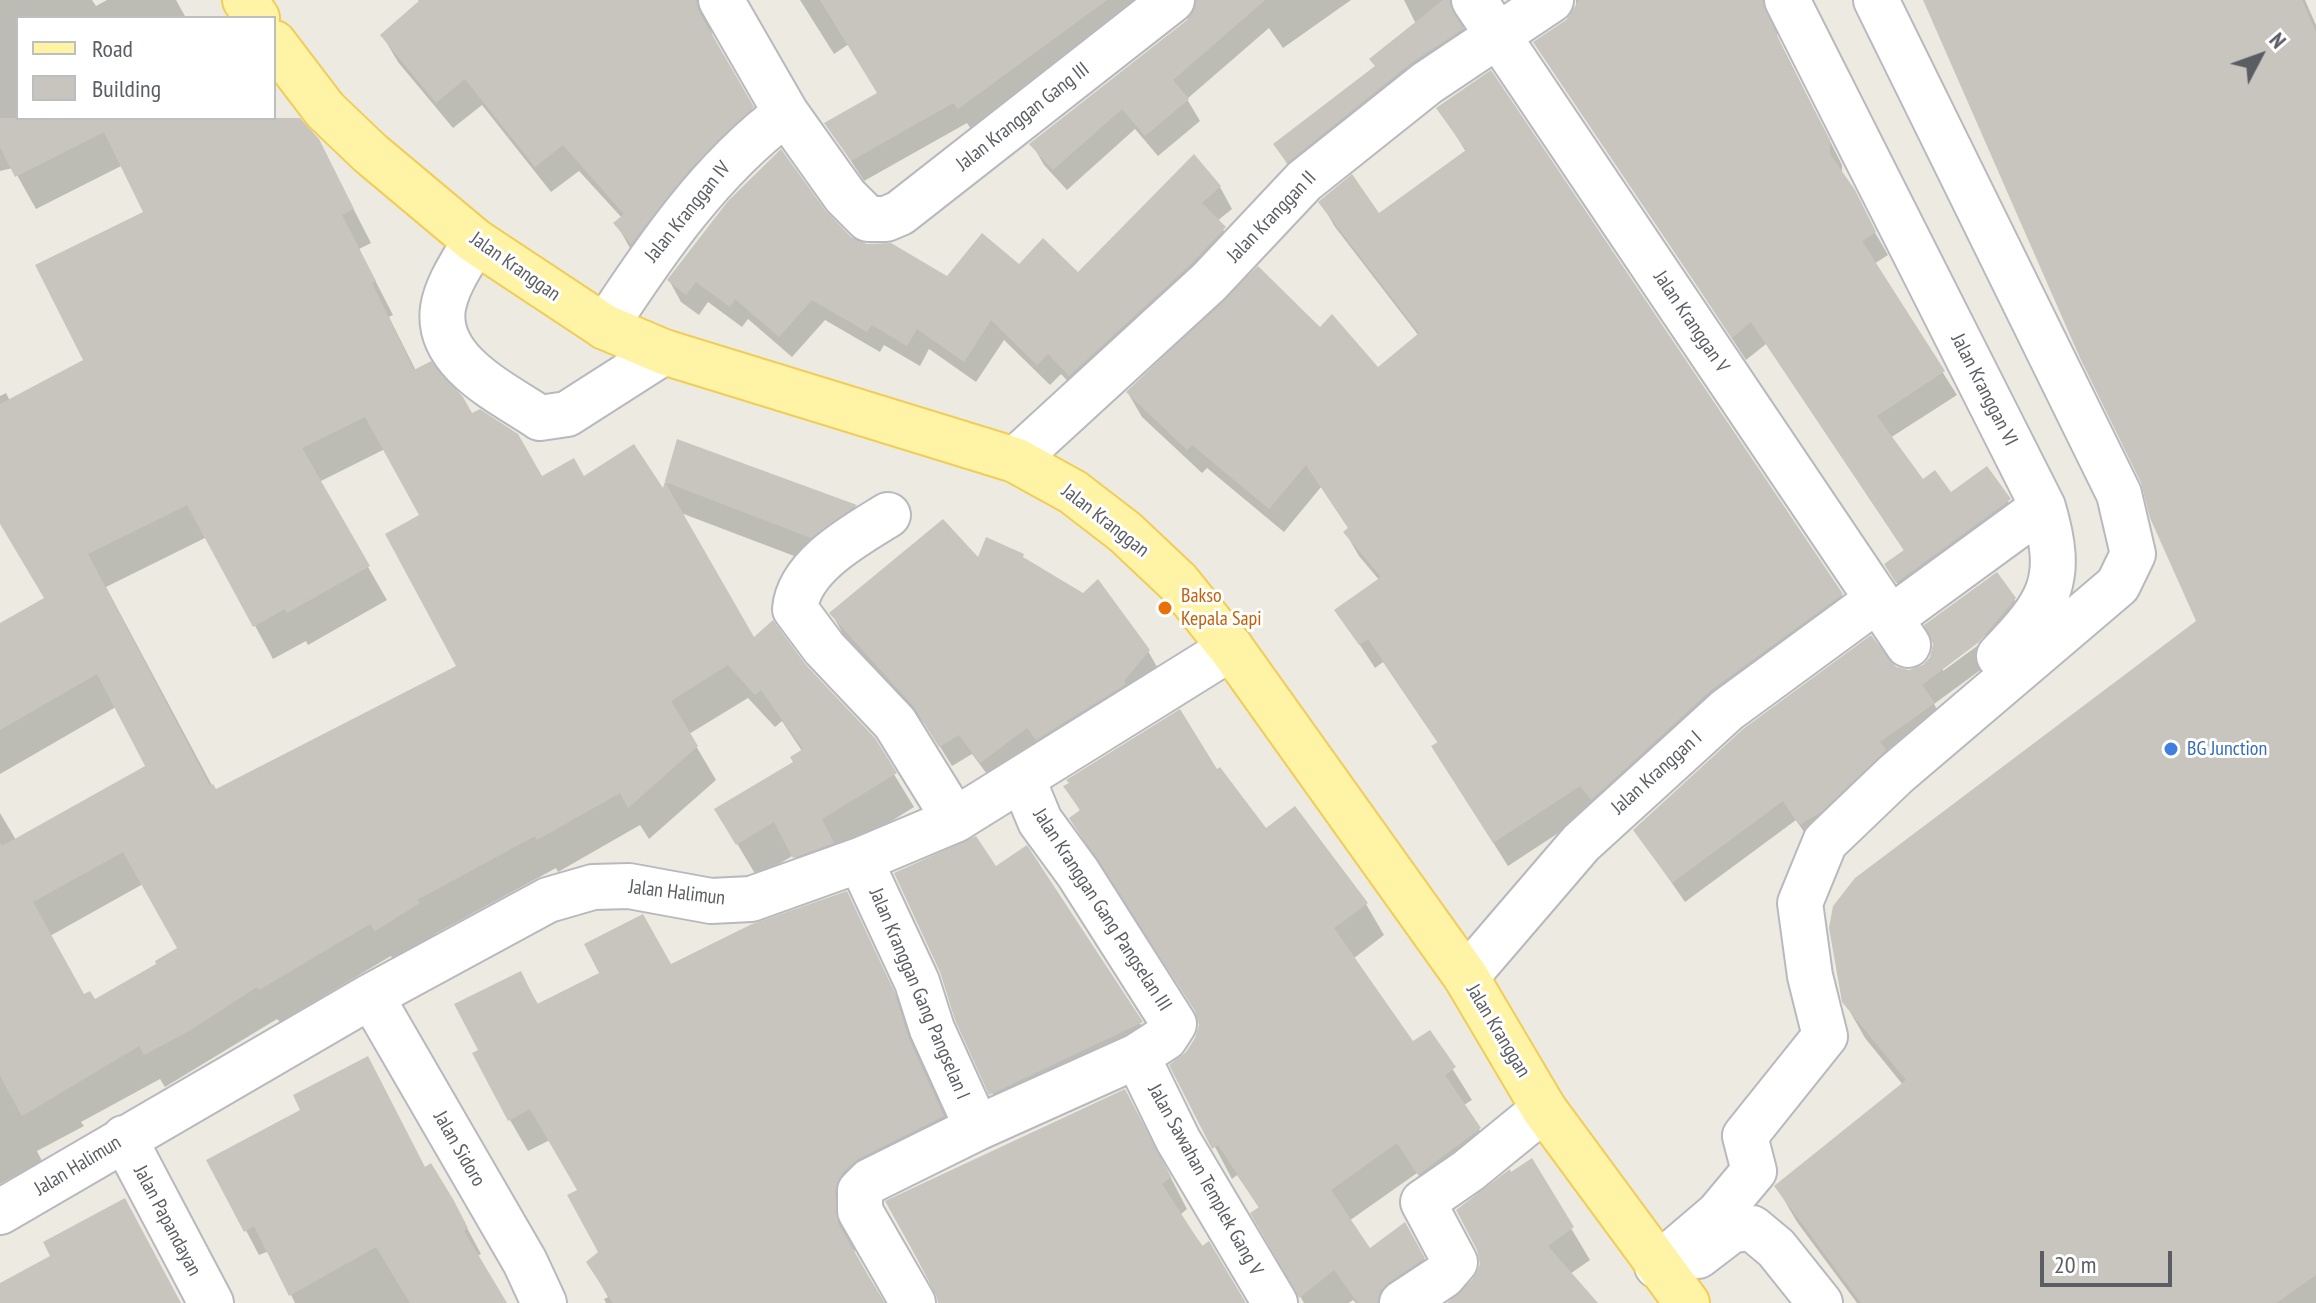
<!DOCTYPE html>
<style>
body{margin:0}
#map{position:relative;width:2316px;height:1303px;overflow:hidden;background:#edebe1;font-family:"PT Sans Narrow",sans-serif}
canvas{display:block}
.legend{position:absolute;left:16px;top:16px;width:260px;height:104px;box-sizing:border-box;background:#fff;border:2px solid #bdbec0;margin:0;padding:10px 14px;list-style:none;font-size:24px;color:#5a5d62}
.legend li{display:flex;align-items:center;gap:16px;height:40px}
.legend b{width:40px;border:2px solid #bdbec0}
.north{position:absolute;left:2220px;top:16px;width:80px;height:80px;-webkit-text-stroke:6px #fff;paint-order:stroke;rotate:49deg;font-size:22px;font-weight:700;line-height:32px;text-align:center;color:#5a5d62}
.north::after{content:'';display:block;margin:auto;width:28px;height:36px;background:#5a5d62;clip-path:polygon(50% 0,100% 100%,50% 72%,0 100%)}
.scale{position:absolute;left:2040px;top:1251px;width:132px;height:36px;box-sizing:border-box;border:4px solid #5a5d62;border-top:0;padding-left:10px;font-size:24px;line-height:28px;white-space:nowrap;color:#5a5d62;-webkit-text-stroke:6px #fff;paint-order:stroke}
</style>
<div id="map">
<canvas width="2316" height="1303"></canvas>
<ul class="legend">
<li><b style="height:10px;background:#fff4a5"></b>Road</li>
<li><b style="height:22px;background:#c8c5bf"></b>Building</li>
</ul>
<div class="north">N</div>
<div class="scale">20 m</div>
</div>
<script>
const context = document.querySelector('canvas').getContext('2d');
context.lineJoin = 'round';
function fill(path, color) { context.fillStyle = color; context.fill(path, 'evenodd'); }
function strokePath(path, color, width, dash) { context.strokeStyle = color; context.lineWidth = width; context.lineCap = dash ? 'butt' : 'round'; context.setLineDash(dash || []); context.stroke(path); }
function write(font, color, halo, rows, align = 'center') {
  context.font = font + ' "PT Sans Narrow",sans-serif'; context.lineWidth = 6; context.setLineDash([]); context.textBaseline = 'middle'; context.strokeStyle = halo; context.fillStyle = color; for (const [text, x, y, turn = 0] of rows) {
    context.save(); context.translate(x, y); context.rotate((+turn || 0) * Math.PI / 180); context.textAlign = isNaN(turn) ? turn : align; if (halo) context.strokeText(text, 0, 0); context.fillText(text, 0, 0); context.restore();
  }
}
const shadow = new Path2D(`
 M 0,0 L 92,0 L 96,6 L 107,0 L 176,0 L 186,18 L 18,18 L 18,118 L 257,118 L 318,140 L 371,243 L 359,249 L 393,315 L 389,317 L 416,371 L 541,479 L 584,478 L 663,493 L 679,442 L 855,506 L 874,539 L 831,570 L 681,513 L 753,640 L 804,666 L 873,740 L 914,807 L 840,853 L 814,890 L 794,855 L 757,877 L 717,810 L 795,763 L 802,751 L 782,721 L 775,727 L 748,698 L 689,734 L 716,780 L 649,839 L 640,825 L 558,872 L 556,868 L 435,934 L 437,937 L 395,963 L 391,956 L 280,1022 L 277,1019 L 165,1087 L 160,1079 L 81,1122 L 84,1126 L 37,1151 L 42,1161 L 0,1184 L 0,813 L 16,840 L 148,767 L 116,707 L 0,774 L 0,625 L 46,599 L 0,521 L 0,396 L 6,393 L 10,401 L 85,361 L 146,213 L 123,165 L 36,209 L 13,168 L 0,171 ZM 385,449 L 422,516 L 458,667 L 215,791 L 106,587 L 207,537 L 273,659 L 306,641 L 308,645 L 387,600 L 319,482 ZM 143,884 L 179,948 L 159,965 L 94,1001 L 83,996 L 50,936 Z
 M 418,0 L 711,0 L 718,11 L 710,27 L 714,41 L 767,135 L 631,250 L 616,223 L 622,218 L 579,171 L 551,192 L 482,105 L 453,128 L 398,62 L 382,35 L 420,3 Z
 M 800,0 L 1148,0 L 971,129 L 967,123 L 864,181 L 827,124 L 879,94 L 849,44 L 834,54 Z
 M 1197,0 L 1351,0 L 1283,48 L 1269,28 L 1187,99 L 1200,121 L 1158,156 L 1135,129 L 1067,190 L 1044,165 L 1032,144 L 1189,21 Z
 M 1404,0 L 1451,0 L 1462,19 L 1465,35 L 1289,167 L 1276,145 L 1377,68 L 1416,24 Z
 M 1576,0 L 1777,0 L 1777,36 L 1842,165 L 1842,175 L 1888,255 L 1874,264 L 1957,395 L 1890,438 L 1922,482 L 1951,495 L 1986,468 L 2022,523 L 1900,588 L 1886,565 L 1905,552 L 1766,344 L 1746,360 L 1639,197 L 1576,11 Z
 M 1925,0 L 2305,0 L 2316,25 L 2316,1303 L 1857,1303 L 1797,1222 L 1776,1186 L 1903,1085 L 1865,1038 L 1844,1001 L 2198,622 L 2143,482 Z
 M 1439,108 L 1842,595 L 1856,619 L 1595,809 L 1508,866 L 1447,770 L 1438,743 L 1383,662 L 1375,668 L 1337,610 L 1380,581 L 1359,556 L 1345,532 L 1349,529 L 1321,487 L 1284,532 L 1207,468 L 1202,473 L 1142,417 L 1128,393 L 1320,330 L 1378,370 L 1419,336 L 1335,227 L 1321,203 L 1378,216 L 1466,152 Z
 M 1193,157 L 1220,187 L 1232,209 L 1217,221 L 1237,250 L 1082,396 L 1061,374 L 1050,385 L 1004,340 L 976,382 L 929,349 L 920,366 L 884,345 L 880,352 L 825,320 L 792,357 L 748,319 L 742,327 L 708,302 L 699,315 L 681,302 L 669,280 L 823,212 L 850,239 L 947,278 L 1020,266 L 1078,275 Z
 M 978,560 L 1025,561 L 1083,595 L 1148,651 L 1160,672 L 993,782 L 972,754 L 952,766 L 927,726 L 843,634 L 832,614 Z
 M 2014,599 L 2026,619 L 1990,663 L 1934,704 L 1945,724 L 1812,844 L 1796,820 L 1685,902 L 1635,830 L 1895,669 L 1909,672 L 1924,667 ZM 1986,635 L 1988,638 L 1943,671 L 1943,666 Z
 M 1217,772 L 1266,831 L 1366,904 L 1384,935 L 1353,959 L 1413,1044 L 1430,1033 L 1472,1100 L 1464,1105 L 1498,1160 L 1438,1205 L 1417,1173 L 1349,1221 L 1370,1251 L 1422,1255 L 1441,1290 L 1424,1303 L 1356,1303 L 1353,1300 L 1349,1303 L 1304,1303 L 1253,1213 L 1260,1209 L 1237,1175 L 1232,1179 L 1172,1066 L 1187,1053 L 1197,1038 L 1201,1025 L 1199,1016 L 1071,818 L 1081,812 L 1066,787 Z
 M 1026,848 L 1152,1042 L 1002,1113 L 957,1019 L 942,971 L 995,868 Z
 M 846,894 L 911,1025 L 926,1073 L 961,1148 L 876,1190 L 852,1222 L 855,1255 L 885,1303 L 606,1303 L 604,1299 L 608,1297 L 588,1262 L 601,1252 L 580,1191 L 550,1140 L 528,1151 L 510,1120 L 480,1051 L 520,973 L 539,1006 L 671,967 Z
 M 1142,1122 L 1187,1209 L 1180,1215 L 1244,1303 L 940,1303 L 888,1202 Z
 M 209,1161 L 426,1169 L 466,1226 L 481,1254 L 477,1256 L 504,1303 L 295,1303 L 269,1251 L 259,1255 Z
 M 1531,1161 L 1590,1260 L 1570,1274 L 1595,1303 L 1448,1303 L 1463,1294 L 1482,1264 L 1511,1175 Z`);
const building = new Path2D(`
 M 420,0 L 696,0 L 699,12 L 754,107 L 691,168 L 631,244 L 613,223 L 624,214 L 563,145 L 535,167 L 465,79 L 436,103 L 380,35 Z
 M 820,0 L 1107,0 L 958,109 L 953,103 L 851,161 L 824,123 L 877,93 Z
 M 1196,0 L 1265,0 L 1173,80 L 1189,99 L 1145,136 L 1122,109 L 1053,170 L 1029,144 L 1187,20 Z
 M 1443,0 L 1449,0 L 1463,29 L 1411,63 L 1287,163 L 1273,144 L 1375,66 L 1369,59 Z
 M 1579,0 L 1762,0 L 1786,56 L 1830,140 L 1830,154 L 1855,190 L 1876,232 L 1862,241 L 1945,371 L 1877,416 L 1923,479 L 1935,470 L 1951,492 L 1987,466 L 2011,499 L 1896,583 L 1884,564 L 1904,550 L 1751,322 L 1732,338 L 1533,42 L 1566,20 Z
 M 1923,0 L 2302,0 L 2316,33 L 2316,1275 L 2276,1303 L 1861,1303 L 1774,1186 L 1906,1080 L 1842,1002 L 1829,928 L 1833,906 L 1855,878 L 2196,621 L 2150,518 L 2141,483 L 2080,358 Z
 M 1491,70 L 1843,594 L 1710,691 L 1591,800 L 1580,786 L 1493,843 L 1431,746 L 1438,742 L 1368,639 L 1359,645 L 1334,610 L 1381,577 L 1343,532 L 1348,528 L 1306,465 L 1269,509 L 1192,445 L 1187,450 L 1126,392 L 1258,266 L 1320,327 L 1332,314 L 1378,367 L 1419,333 L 1318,202 L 1352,174 L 1379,213 L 1466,150 L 1436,108 Z
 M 0,118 L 300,118 L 319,139 L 354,209 L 342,215 L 376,281 L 372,283 L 414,370 L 431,361 L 463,397 L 472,413 L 480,409 L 518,434 L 542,476 L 574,458 L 584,476 L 634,444 L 663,488 L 677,439 L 857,505 L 811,538 L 665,482 L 754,637 L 773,620 L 806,665 L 875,738 L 897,773 L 822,819 L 834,843 L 793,858 L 774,822 L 736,845 L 714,809 L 793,762 L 790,757 L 803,749 L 761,690 L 755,695 L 728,665 L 671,701 L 698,746 L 628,808 L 620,793 L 537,840 L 535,836 L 417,900 L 420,903 L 375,931 L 370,924 L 259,990 L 257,987 L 189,1031 L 144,1055 L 139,1046 L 22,1116 L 0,1076 L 0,843 L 2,846 L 145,766 L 97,674 L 0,730 L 0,623 L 44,598 L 0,524 L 0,404 L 83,360 L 35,265 L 143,212 L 104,132 L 15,177 L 0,147 ZM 365,417 L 419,515 L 385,534 L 456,666 L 216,789 L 213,784 L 210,786 L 88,554 L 187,505 L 253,627 L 285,609 L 287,613 L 370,566 L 302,448 ZM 123,852 L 177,948 L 155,961 L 156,964 L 95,999 L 90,991 L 84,994 L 33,902 Z
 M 781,149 L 825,210 L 851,237 L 867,244 L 891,243 L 947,276 L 982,233 L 1019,264 L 1043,238 L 1078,272 L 1194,154 L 1221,186 L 1202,203 L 1226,227 L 1191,264 L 1069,376 L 1048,354 L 1037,365 L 991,320 L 964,362 L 917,329 L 907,346 L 872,325 L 867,332 L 812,300 L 779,337 L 735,299 L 730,307 L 696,282 L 686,295 L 667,280 L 728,201 Z
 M 943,519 L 978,557 L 986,537 L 1024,554 L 1023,557 L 1083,593 L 1098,579 L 1150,650 L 1124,681 L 1126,684 L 1036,740 L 1027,728 L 980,763 L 959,735 L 939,747 L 913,706 L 829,613 Z
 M 1997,572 L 2016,598 L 1979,642 L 1922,685 L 1935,703 L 1880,742 L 1886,750 L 1821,812 L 1799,825 L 1783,801 L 1672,883 L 1633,830 L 1743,729 L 1871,635 L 1896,667 L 1909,670 L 1923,665 L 1930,657 L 1933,644 L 1924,625 Z
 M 1180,709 L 1217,769 L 1220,767 L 1266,828 L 1295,806 L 1368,903 L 1334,928 L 1413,1041 L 1430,1030 L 1456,1067 L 1445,1075 L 1481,1128 L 1418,1175 L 1397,1143 L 1331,1190 L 1370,1248 L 1405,1222 L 1425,1258 L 1388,1283 L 1380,1291 L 1377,1303 L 1358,1303 L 1334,1270 L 1299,1298 L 1250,1213 L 1259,1207 L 1218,1145 L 1212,1149 L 1169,1065 L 1186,1052 L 1195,1038 L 1199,1025 L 1195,1011 L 1069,818 L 1080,810 L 1063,786 L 1069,783 L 1066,780 Z
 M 976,836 L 996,866 L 1027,845 L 1143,1022 L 989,1095 L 955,1020 L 940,972 L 894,873 Z
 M 847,891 L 894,991 L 909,1039 L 944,1116 L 858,1159 L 842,1173 L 835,1190 L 838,1223 L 884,1303 L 613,1303 L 586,1262 L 598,1252 L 567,1195 L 577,1190 L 530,1109 L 508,1121 L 472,1053 L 478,1050 L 454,1004 L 521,971 L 537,1004 L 599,973 L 584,944 L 643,914 L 671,964 L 752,924 Z
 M 368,1056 L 425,1167 L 431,1163 L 453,1199 L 468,1228 L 464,1231 L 507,1303 L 410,1303 L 376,1247 L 289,1296 L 254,1226 L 244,1232 L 206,1160 L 300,1110 L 293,1095 Z
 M 1125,1089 L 1171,1177 L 1162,1184 L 1202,1246 L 1209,1241 L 1246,1303 L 938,1303 L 935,1291 L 885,1201 Z
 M 1532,1158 L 1574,1227 L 1548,1246 L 1598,1303 L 1447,1303 L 1474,1278 L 1480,1264 L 1477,1250 L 1456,1210 L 1510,1169 L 1511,1172 Z
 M 125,1198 L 181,1303 L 0,1303 L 0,1283 L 50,1256 L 43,1242 Z`);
const minor = new Path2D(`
 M 721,0 L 786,113 L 845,196 L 868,219 L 886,219 L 900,213 L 1172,0
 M 1474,0 L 1908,645
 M 1787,0 L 2043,507 C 2065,581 2050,603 1999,656
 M 475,241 C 463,262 447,284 443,308 C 435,362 503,393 540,418 L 567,414 L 664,352
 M 605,327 C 656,249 711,169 786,113
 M 1015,460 L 1209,282 L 1304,181 L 1427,83 L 1551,0
 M 888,515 C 854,536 799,566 795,609 L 824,648 L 895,723 L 955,820
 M 1891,618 L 2043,507
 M 860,860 L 917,982 L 932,1029 L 977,1128
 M 1466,977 L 1581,843 L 1727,710 L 1877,600
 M 371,996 L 525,1262 L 544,1303
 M 1137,1056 L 1178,1140 L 1275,1303
 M 124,1138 L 211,1303
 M 0,1212 L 371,996 L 548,900 L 593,887 L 629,886 L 711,901 L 751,899 L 860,860 L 955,820 L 1231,648
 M 1698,1256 L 1732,1230 L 1752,1228 L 1776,1248 L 1820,1303
 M 1657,1266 L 1718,1214 L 1754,1171 L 1745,1136 L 1825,1036 L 1810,976 L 1800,903 L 1825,842 L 1896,774 L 2118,585 L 2133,554 L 2119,494 L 1876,0
 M 913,1303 L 860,1211 L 860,1191 L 870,1181 L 977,1128 L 1137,1056 L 1165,1038 L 1174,1024 L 1078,873 L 1040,821 L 1023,780
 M 1402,1303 L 1443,1276 L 1455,1262 L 1423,1202 L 1468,1171 L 1544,1109`);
const major = new Path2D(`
 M 245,0 L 257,18
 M 274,43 L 325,110 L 370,153 L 475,241 L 605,327 L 664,352 L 1015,460 L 1073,492 L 1125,532 L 1178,582 L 1231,648 L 1466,977 L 1544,1109 L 1687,1303`);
const markers = [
 [1165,608,8,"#e8710a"],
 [2171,749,8,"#3f7fe0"]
];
const streetNames = [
 ["Jalan Kranggan Gang III",1023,117,-38],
 ["Jalan Kranggan IV",688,212,-51],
 ["Jalan Kranggan II",1272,217,-46],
 ["Jalan Kranggan",515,267,35],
 ["Jalan Kranggan V",1691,322,56],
 ["Jalan Kranggan VI",1984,390,63],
 ["Jalan Kranggan",1105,521,38],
 ["Jalan Kranggan I",1657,773,-42],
 ["Jalan Halimun",677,893,7],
 ["Jalan Kranggan Gang Pangselan III",1102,910,57],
 ["Jalan Kranggan Gang Pangselan I",919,994,67],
 ["Jalan Kranggan",1498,1031,59],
 ["Jalan Sidoro",459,1149,60],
 ["Jalan Halimun",78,1166,-31],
 ["Jalan Sawahan Templek Gang V",1205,1180,61],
 ["Jalan Papandayan",167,1221,62]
];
const foodNames = [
 ["Bakso",1181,596],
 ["Kepala Sapi",1181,619]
];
const shopNames = [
 ["BG Junction",2187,749]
];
fill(shadow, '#0003');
fill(building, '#c8c5bf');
strokePath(minor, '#b7b9be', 48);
strokePath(major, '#f1cd57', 48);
strokePath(minor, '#fff', 44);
strokePath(major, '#fff4a5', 44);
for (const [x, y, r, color] of markers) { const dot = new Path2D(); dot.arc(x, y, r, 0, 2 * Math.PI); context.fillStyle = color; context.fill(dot); strokePath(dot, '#fff', 3); }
write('20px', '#5a5d62', '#fff', streetNames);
write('20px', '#c56008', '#fff', foodNames, 'left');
write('20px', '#366cbe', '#fff', shopNames, 'left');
</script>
